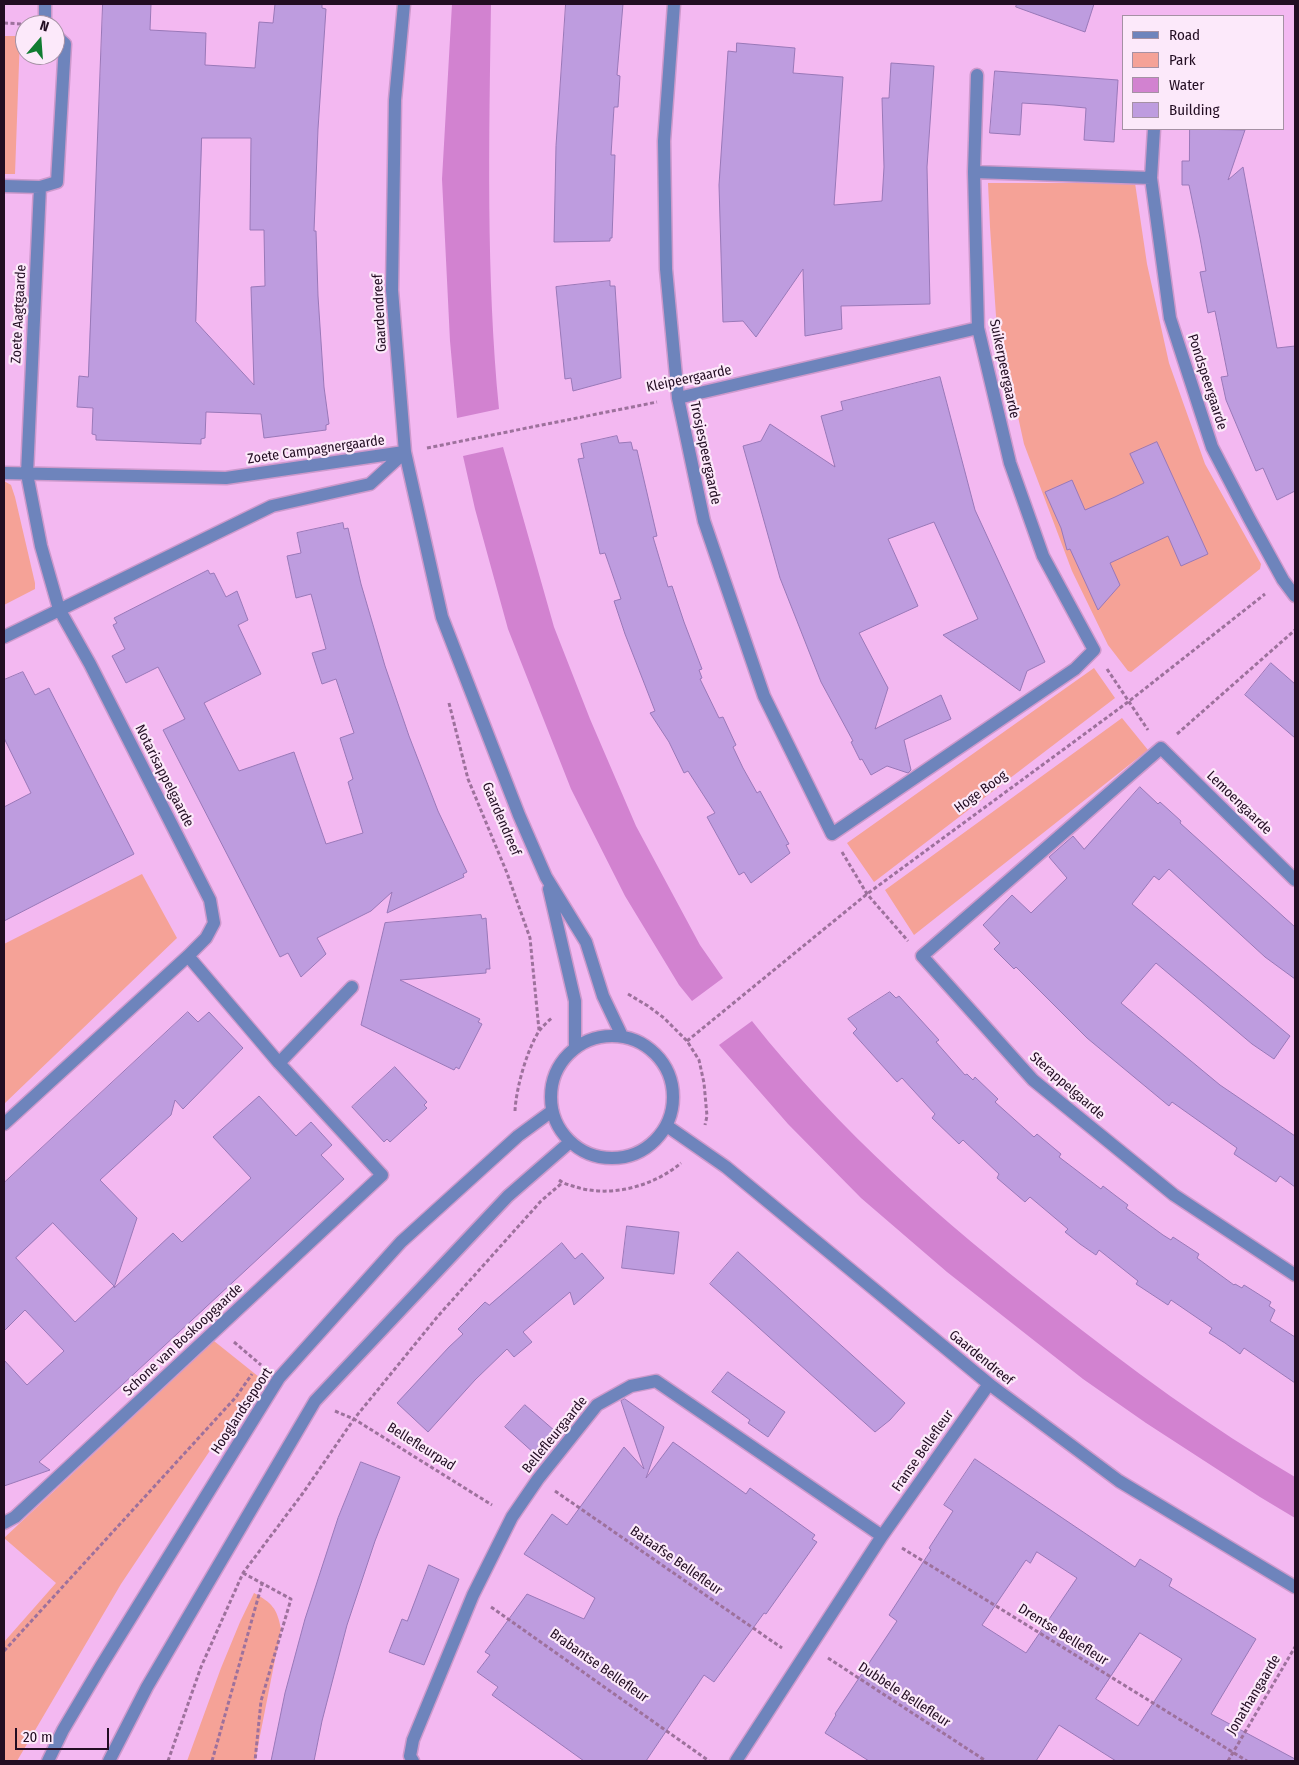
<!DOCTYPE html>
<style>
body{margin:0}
#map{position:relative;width:1299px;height:1765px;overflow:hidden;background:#f3b8f1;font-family:"Fira Sans Condensed",sans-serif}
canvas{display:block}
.frame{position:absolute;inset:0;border:5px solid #220d22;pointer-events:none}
.legend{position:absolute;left:1122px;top:15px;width:162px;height:115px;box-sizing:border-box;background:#fce9fa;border:1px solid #a591a4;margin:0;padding:6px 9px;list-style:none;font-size:15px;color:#220d22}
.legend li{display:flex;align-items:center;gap:10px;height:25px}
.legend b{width:25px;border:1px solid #a591a4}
.north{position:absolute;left:15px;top:15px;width:50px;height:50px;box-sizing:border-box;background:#fce9fa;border:1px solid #a591a4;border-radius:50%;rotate:18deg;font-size:14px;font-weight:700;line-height:20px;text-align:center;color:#220d22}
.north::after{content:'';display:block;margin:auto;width:18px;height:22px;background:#107c31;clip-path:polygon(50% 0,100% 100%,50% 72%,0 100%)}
.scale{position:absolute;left:15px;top:1728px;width:94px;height:22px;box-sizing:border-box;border:2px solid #220d22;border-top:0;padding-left:6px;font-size:15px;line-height:18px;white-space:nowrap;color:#220d22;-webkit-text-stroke:4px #fce9fa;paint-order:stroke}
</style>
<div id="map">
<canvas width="1299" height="1765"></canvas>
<div class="frame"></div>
<ul class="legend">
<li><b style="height:6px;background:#6e84bc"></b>Road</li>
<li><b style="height:14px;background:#f5a297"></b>Park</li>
<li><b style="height:14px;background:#d282d0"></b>Water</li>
<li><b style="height:14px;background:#be9cdf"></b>Building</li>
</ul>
<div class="north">N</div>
<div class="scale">20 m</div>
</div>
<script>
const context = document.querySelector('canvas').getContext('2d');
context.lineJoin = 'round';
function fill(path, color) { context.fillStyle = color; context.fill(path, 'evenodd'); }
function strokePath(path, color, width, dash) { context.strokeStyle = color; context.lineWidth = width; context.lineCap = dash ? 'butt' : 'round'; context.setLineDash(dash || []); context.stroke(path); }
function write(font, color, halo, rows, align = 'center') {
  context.font = font + ' "Fira Sans Condensed",sans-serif'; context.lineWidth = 4.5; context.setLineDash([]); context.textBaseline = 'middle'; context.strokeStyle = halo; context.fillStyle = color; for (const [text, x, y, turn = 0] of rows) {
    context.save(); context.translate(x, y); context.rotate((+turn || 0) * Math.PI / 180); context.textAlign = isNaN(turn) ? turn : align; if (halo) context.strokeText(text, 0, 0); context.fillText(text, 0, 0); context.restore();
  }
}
const green = new Path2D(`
 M 4,36 L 20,36 L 15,174 L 4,174 Z
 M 988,183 L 1135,183 L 1147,264 L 1169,363 L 1205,464 L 1261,564 L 1260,569 L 1131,672 L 1128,671 L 1108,645 L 1072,571 L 1024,444 L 996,316 L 990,227 Z
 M 4,481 L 11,485 L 15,497 L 35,583 L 35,589 L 4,605 Z
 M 1094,668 L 1115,698 L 874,882 L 847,843 Z
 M 1122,718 L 1148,750 L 914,935 L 885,890 Z
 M 142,874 L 177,938 L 4,1104 L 4,944 Z
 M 214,1341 L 259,1377 L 121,1584 L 17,1761 L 4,1761 L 4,1642 L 56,1583 L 4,1538 Z
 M 254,1593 C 272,1603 277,1608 281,1629 L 255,1761 L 187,1761 L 221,1668 L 240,1622 Z`);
const water = new Path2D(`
 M 452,4 L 491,4 C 489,138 486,275 499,409 L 457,418 L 450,341 L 442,179 Z
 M 503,447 L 554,627 L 590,719 L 636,826 L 700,945 L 723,978 L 692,1001 L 679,985 L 625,896 L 571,789 L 508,629 L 475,509 L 463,456 Z
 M 752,1021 C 839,1131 942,1221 1052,1307 C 1130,1368 1209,1427 1295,1477 L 1295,1518 L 1260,1497 L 1146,1423 L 1083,1379 L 947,1272 L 861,1198 L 788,1124 L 719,1045 Z`);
const building = new Path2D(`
 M 103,4 L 151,4 L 150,30 L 206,33 L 205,65 L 255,68 L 259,22 L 273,23 L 275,4 L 322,4 L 322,8 L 326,9 L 318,129 L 314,231 L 316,231 L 318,296 L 324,387 L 329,424 L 326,425 L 326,430 L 264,438 L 261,414 L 206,412 L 205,438 L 201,439 L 201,444 L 96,440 L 96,435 L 92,434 L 93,408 L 77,407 L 79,376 L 88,377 ZM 202,138 L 251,138 L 250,230 L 264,230 L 265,286 L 251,287 L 254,385 L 196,322 Z
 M 566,4 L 623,4 L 617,75 L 620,76 L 618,107 L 614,107 L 611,155 L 615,155 L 612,238 L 610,238 L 610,241 L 554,242 L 556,146 Z
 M 1017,4 L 1094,4 L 1085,32 L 1016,7 Z
 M 737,43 L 795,48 L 793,73 L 843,77 L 834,205 L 882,201 L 884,167 L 882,98 L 889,98 L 891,63 L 934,66 L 927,167 L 930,304 L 841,306 L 842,329 L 805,336 L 803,269 L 756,337 L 743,321 L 723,322 L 719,185 L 728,51 L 736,52 Z
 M 995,71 L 1118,80 L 1114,142 L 1084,140 L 1086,108 L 1054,105 L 1022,103 L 1020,135 L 990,133 Z
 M 1190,129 L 1245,130 L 1228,180 L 1243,167 L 1277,348 L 1295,346 L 1295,491 L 1277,500 L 1263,468 L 1256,471 L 1226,400 L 1221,377 L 1228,376 L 1215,311 L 1208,313 L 1200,272 L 1206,271 L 1200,238 L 1189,185 L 1182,185 L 1182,161 L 1189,161 Z
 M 610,281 L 610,286 L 615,286 L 621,378 L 573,391 L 571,378 L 565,379 L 556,287 Z
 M 940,377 L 975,510 L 1045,662 L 1027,671 L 1020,691 L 943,635 L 978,619 L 934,522 L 888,539 L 918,606 L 859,633 L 888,688 L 875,729 L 941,695 L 951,719 L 904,740 L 911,770 L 908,773 L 887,766 L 871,775 L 862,759 L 860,760 L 851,742 L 853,741 L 821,682 L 780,578 L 743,446 L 761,441 L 770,424 L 835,467 L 821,416 L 843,410 L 841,402 Z
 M 617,436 L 619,443 L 631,442 L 633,450 L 637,450 L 657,536 L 653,537 L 668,587 L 672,586 L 684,622 L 702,669 L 699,670 L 702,678 L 700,679 L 719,718 L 723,717 L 736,745 L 733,747 L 743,768 L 757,793 L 760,791 L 789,844 L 786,845 L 790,853 L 751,883 L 744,872 L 739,875 L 707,817 L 715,813 L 688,771 L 684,773 L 669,742 L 650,713 L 655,711 L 625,634 L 614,601 L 621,599 L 605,553 L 600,554 L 578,459 L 584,458 L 581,444 Z
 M 1157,442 L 1208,554 L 1181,566 L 1168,536 L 1110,563 L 1120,585 L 1098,610 L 1070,549 L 1067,550 L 1061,528 L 1045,492 L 1072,480 L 1085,510 L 1115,497 L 1144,483 L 1130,454 Z
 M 343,523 L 344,529 L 348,528 L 361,584 L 385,666 L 409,736 L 438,811 L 467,872 L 463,874 L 464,877 L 387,913 L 392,892 L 371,911 L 317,938 L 326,954 L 301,977 L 288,953 L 280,957 L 163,730 L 185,719 L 158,667 L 126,683 L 112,656 L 125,649 L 113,625 L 117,623 L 114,618 L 208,570 L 210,574 L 214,573 L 226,597 L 237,591 L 248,620 L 238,625 L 261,674 L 204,703 L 239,771 L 294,752 L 326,844 L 363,833 L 348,782 L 353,779 L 340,738 L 354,733 L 336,679 L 322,684 L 312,653 L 326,649 L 311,594 L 296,598 L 287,556 L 301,553 L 297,533 Z
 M 1271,663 L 1295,684 L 1295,738 L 1245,695 Z
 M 23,672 L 35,695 L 49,688 L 134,854 L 4,921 L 4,807 L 31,793 L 4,738 L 4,680 Z
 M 1140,787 L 1158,804 L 1160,802 L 1181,821 L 1180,823 L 1295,927 L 1295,979 L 1265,957 L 1169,869 L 1159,880 L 1154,876 L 1132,904 L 1290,1036 L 1274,1059 L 1252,1044 L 1156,963 L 1121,1003 L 1220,1085 L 1295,1136 L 1295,1187 L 1280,1176 L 1276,1182 L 1234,1154 L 1237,1148 L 1172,1102 L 1169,1106 L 1087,1038 L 1016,967 L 1014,969 L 994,949 L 1000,943 L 983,925 L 1012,895 L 1031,913 L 1067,878 L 1049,857 L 1073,836 L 1084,849 Z
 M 481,915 L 482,919 L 486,918 L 490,969 L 486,969 L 486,973 L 400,980 L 480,1019 L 478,1022 L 482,1024 L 459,1069 L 456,1067 L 454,1070 L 361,1025 L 385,923 Z
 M 890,992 L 896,998 L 899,996 L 939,1040 L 936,1042 L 965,1075 L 967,1074 L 973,1080 L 975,1077 L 998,1099 L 995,1102 L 1034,1137 L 1037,1134 L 1061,1154 L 1059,1157 L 1101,1189 L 1103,1186 L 1116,1196 L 1128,1205 L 1126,1208 L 1163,1235 L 1171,1240 L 1173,1237 L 1199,1254 L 1197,1258 L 1234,1285 L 1235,1284 L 1242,1288 L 1244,1285 L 1271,1302 L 1269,1306 L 1275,1310 L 1270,1321 L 1295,1337 L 1295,1383 L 1244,1348 L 1240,1354 L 1225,1343 L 1209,1333 L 1212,1328 L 1171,1300 L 1168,1305 L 1136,1284 L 1138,1281 L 1099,1250 L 1096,1255 L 1080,1244 L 1065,1232 L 1068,1229 L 1030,1197 L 1025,1202 L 997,1178 L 999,1174 L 963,1140 L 959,1144 L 932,1118 L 935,1114 L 902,1078 L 897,1082 L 853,1033 L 857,1029 L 848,1019 Z
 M 188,1012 L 198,1022 L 209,1012 L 243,1048 L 183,1109 L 175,1100 L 171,1115 L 100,1180 L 137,1218 L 114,1288 L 173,1233 L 182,1242 L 251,1178 L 213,1137 L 259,1096 L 296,1136 L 311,1122 L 332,1145 L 321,1155 L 344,1179 L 39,1462 L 50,1470 L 4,1486 L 4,1360 L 27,1385 L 64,1351 L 25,1310 L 4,1331 L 4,1183 ZM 53,1223 L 114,1286 L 75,1322 L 16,1258 Z
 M 395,1067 L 427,1102 L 424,1105 L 427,1108 L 390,1142 L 387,1139 L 384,1142 L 352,1107 Z
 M 627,1226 L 679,1232 L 674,1274 L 622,1268 Z
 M 562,1243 L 575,1259 L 582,1253 L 604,1278 L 574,1305 L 570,1292 L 523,1332 L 532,1342 L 514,1357 L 507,1349 L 475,1380 L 428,1432 L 397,1403 L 449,1347 L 463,1334 L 458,1329 L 485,1302 L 489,1305 Z
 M 738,1252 L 905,1403 L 890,1420 L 875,1432 L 710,1284 Z
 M 728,1372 L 785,1412 L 768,1437 L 748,1423 L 750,1420 L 712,1392 Z
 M 625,1399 L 664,1427 L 646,1478 L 673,1442 L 746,1494 L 750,1488 L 815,1535 L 812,1539 L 817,1542 L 766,1614 L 764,1613 L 714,1682 L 704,1675 L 646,1761 L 584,1761 L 492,1695 L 498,1687 L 477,1672 L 490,1655 L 485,1652 L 527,1594 L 584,1619 L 595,1598 L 524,1554 L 552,1514 L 567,1525 L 624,1447 L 644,1469 L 621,1401 Z
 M 525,1405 L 555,1431 L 535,1454 L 505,1427 Z
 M 975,1459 L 1135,1567 L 1140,1559 L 1172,1579 L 1169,1586 L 1256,1639 L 1211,1714 L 1295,1759 L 1295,1761 L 1116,1761 L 1059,1725 L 1036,1761 L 869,1761 L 825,1733 L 836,1715 L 835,1714 L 897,1621 L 889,1615 L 931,1550 L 929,1548 L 953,1511 L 944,1505 ZM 1037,1552 L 1077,1578 L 1026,1653 L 982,1625 L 1026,1560 L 1030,1563 ZM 1140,1633 L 1182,1659 L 1138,1726 L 1096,1699 Z
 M 361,1462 L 400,1477 L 375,1541 L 347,1625 L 322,1721 L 314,1761 L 271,1761 L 285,1693 L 305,1619 L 338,1518 Z
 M 429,1565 L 459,1579 L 424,1665 L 389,1652 L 402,1619 L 407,1621 Z`);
const path = new Path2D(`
 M 4,23 L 23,24
 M 427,448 L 657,402
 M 1107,669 L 1148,730
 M 449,703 L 468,779 L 507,873 L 530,938 L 539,1030
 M 1177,734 L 1295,630
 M 842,852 L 867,894 L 908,941
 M 628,994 L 648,1006 L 664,1018 L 687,1041 L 699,1060 L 704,1083 L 707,1116 L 705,1125
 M 687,1041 L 867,894 L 1128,702 L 1265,594
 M 515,1111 C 516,1088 527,1050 539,1031 C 543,1026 548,1021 553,1017
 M 559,1180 C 564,1184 570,1185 576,1187 C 611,1198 654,1186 681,1163
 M 234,1342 L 261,1365
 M 335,1411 L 354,1419 L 492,1505
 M 555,1491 L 782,1648
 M 902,1548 L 1247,1761
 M 243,1573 L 291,1599 L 261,1701 L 255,1761
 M 491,1607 L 709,1761
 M 4,1651 L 236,1397 L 252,1374
 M 828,1658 L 986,1761
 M 168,1761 L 201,1667 L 243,1573 L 303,1493 L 354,1419 L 438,1316 L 541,1201 L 562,1183
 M 212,1761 L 262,1584
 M 1228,1761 L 1295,1647`);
const minor = new Path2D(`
 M 404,4 L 395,100 L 392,290 L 405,452 L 442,617 L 519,815 L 546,877 L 586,942 L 603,996 L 622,1036
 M 674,4 L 664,141 L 666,269 L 678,398 L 704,521 L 764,696 L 832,834 L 1075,669 L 1094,650 L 1043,556 L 1010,463 L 978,328 L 974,172 L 977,75
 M 45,25 L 45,4
 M 974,172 L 1151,178 L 1170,318 L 1212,447 L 1249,518 L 1283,580 L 1295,596
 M 1151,178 L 1154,129
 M 4,186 L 40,187
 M 678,398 L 978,328
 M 4,473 L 226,478 L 404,452
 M 4,637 L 272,506 L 370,484 L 405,452
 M 1295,880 L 1161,748 L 922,956 L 1033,1080 L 1174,1195 L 1295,1275
 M 549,889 L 575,1001 L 575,1047
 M551 1097a61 61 0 1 1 122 0a61 61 0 1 1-122 0Z
 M 279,1063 L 352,987
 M 4,1124 L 188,956 L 206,938 L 214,923 L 210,900 L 90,664 L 59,609 L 41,546 L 27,474 L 40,187 L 57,182 L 65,44 L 55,35
 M 667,1126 L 726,1167 L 989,1384 L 1119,1481 L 1295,1587
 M 4,1523 L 15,1517 L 382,1175 L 279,1063 L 188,956
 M 48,1761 L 63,1730 L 101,1666 L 279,1378 L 401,1242 L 518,1136 L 552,1111
 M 109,1761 L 147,1687 L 315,1401 L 508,1196 L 570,1142
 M 413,1761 L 410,1756 L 413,1740 L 473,1595 L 512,1517 L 538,1479 L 597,1405 L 631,1386 L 656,1381 L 882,1536
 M 736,1761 L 882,1536 L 989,1384`);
const streetNames = [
 ["Gaardendreef",380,313,-93],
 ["Zoete Aagtgaarde",19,314,-87],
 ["Suikerpeergaarde",1004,369,78],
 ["Kleipeergaarde",689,379,-12],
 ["Pondspeergaarde",1207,382,72],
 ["Zoete Campagnergaarde",316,450,-8],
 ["Trosjespeergaarde",705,453,78],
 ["Notarisappelgaarde",164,776,63],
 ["Hoge Boog",981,792,-36],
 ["Lemoengaarde",1239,803,44],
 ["Gaardendreef",501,819,67],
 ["Sterappelgaarde",1067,1086,41],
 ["Schone van Boskoopgaarde",183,1340,-43],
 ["Gaardendreef",981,1358,39],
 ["Hooglandsepoort",242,1411,-57],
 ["Bellefleurgaarde",555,1435,-51],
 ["Bellefleurpad",421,1447,32],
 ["Franse Bellefleur",923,1451,-55],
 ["Bataafse Bellefleur",676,1561,35],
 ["Drentse Bellefleur",1063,1635,32],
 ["Brabantse Bellefleur",599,1666,35],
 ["Dubbele Bellefleur",904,1695,33],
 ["Jonathangaarde",1254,1695,-59]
];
fill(green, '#f5a297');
fill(water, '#d282d0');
fill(building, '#be9cdf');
strokePath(building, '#9978b8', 1);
strokePath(minor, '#cd99cc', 15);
strokePath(path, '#9d719c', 3, [4, 2.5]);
strokePath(minor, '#6e84bc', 12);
write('14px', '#220d22', '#fce9fa', streetNames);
</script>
